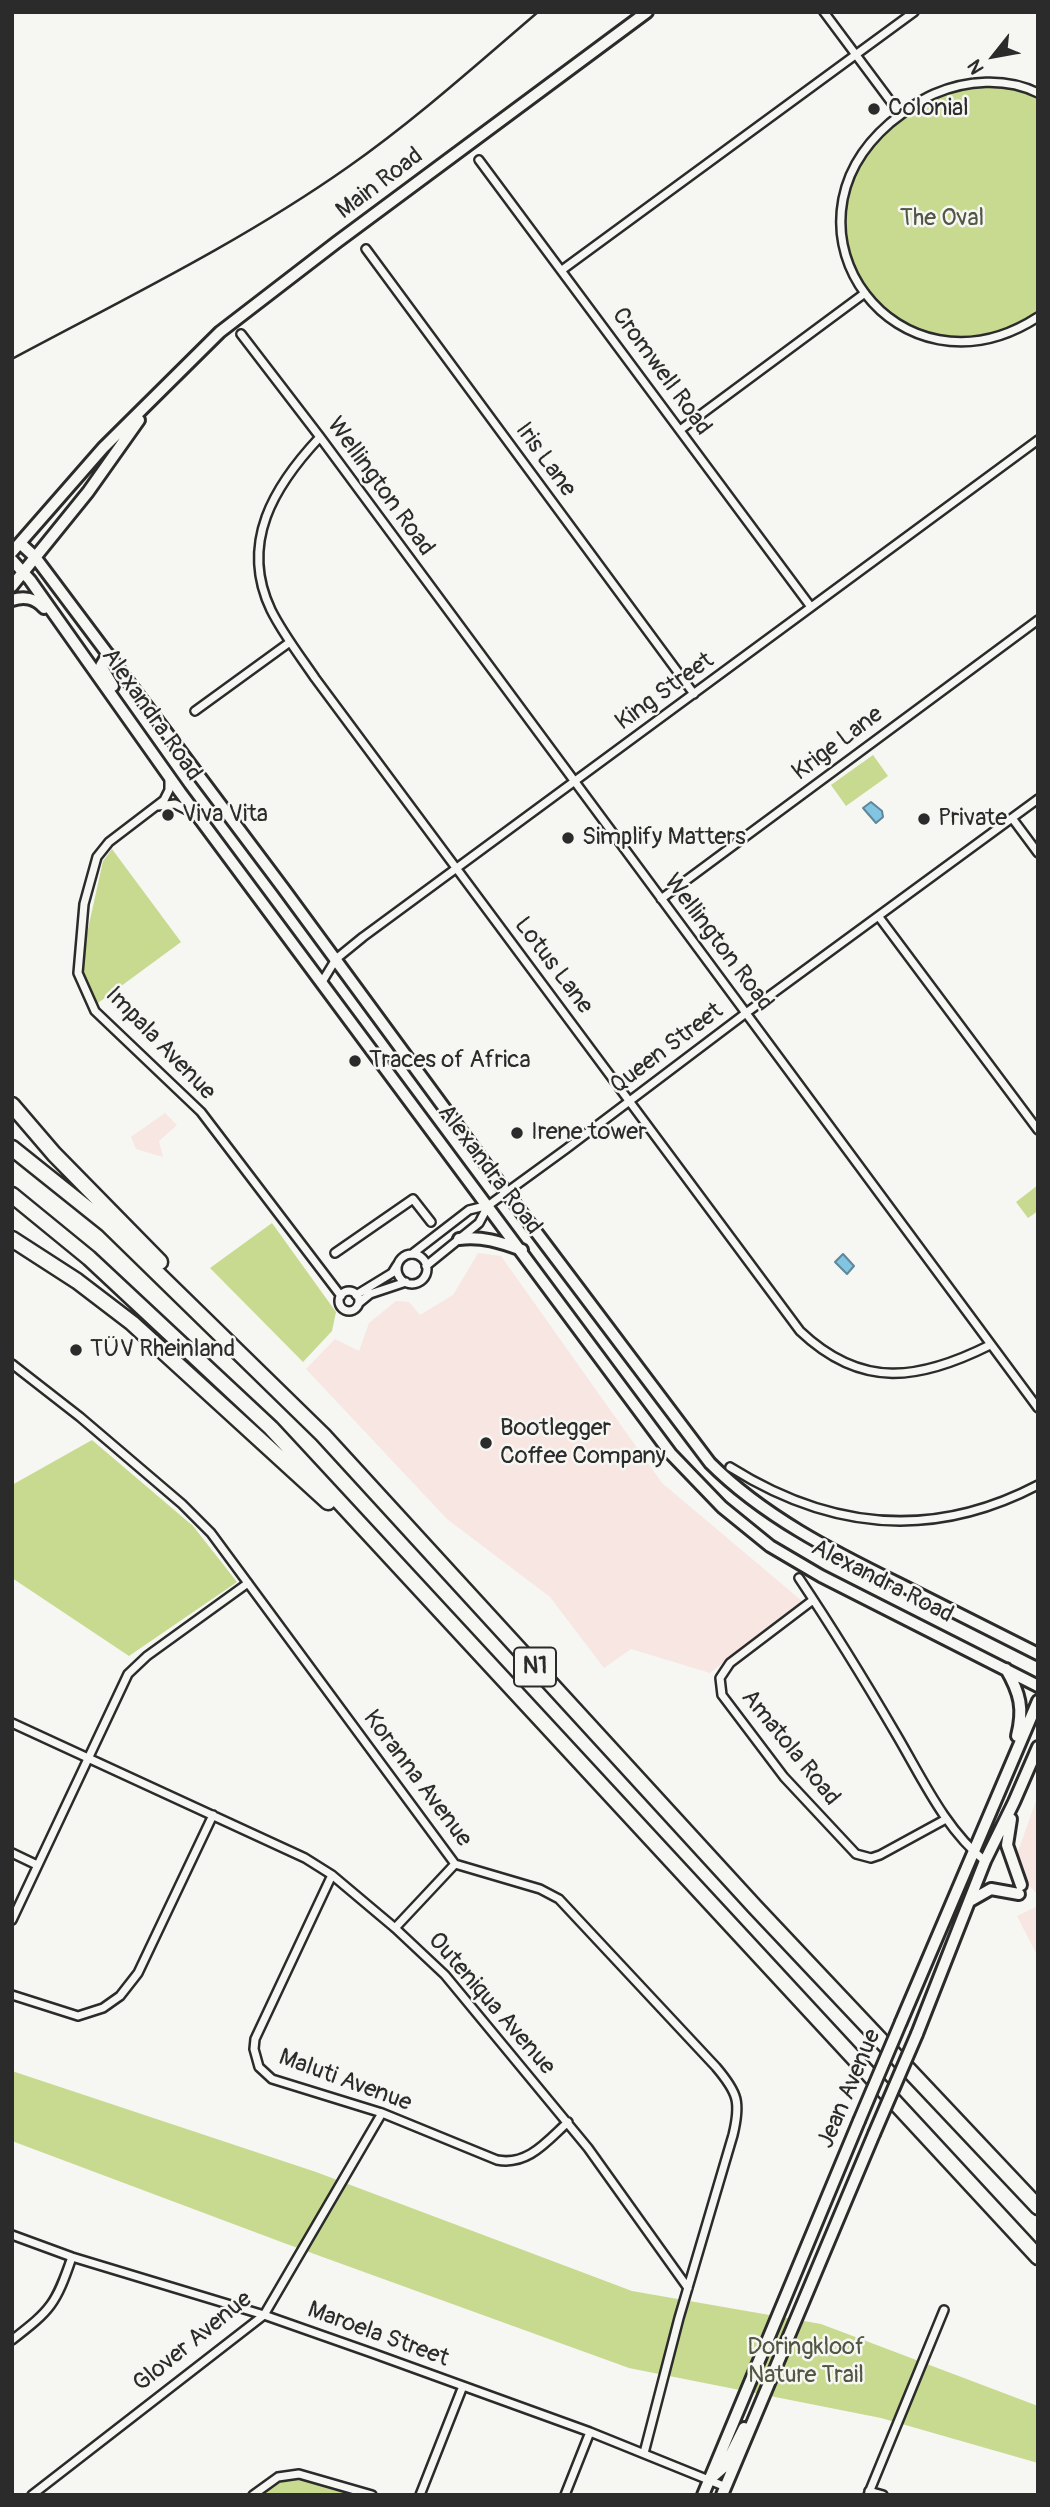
<!DOCTYPE html>
<meta charset="utf-8">
<style>
body{margin:0}
#map{position:relative;width:1050px;height:2507px;overflow:hidden;background:#f6f6f2;font-family:Pangolin,sans-serif}
canvas{display:block}
.frame{position:absolute;inset:0;border:14px solid #2b2b2b;pointer-events:none}
.north{position:absolute;left:959px;top:21px;width:70px;height:70px;-webkit-text-stroke:5px #f6f6f2;paint-order:stroke;rotate:239deg;font-size:19px;font-weight:700;line-height:28px;text-align:center;color:#2b2b2b}
.north::after{content:'';display:block;margin:auto;width:24px;height:32px;background:#2b2b2b;clip-path:polygon(50% 0,100% 100%,50% 72%,0 100%)}
</style>
<div id="map">
<canvas width="1050" height="2507"></canvas>
<div class="frame"></div>
<div class="north">N</div>
</div>
<script>
const context = document.querySelector('canvas').getContext('2d');
context.lineJoin = 'round';
function fill(path, color) { context.fillStyle = color; context.fill(path, 'evenodd'); }
function strokePath(path, color, width, dash) { context.strokeStyle = color; context.lineWidth = width; context.lineCap = dash ? 'butt' : 'round'; context.setLineDash(dash || []); context.stroke(path); }
function write(font, color, halo, rows, align = 'center') {
  context.font = font + ' Pangolin,sans-serif'; context.lineWidth = 5; context.setLineDash([]); context.textBaseline = 'middle'; context.strokeStyle = halo; context.fillStyle = color; for (const [text, x, y, turn = 0] of rows) {
    context.save(); context.translate(x, y); context.rotate((+turn || 0) * Math.PI / 180); context.textAlign = isNaN(turn) ? turn : align; if (halo) context.strokeText(text, 0, 0); context.fillText(text, 0, 0); context.restore();
  }
}
const built = new Path2D(`
 M 165,1113 L 177,1125 L 159,1141 L 163,1157 L 136,1149 L 131,1137 Z
 M 478,1253 L 501,1256 L 662,1483 L 802,1601 L 710,1673 L 631,1649 L 604,1668 L 550,1597 L 447,1519 L 306,1369 L 335,1339 L 359,1351 L 369,1323 L 396,1301 L 409,1302 L 420,1315 L 453,1295 Z
 M 1038,1795 L 1038,1895 L 1024,1880 L 1017,1854 Z
 M 1038,1906 L 1038,1957 L 1017,1916 Z`);
const green = new Path2D(`
 M 993,84 L 1027,88 L 1038,95 L 1038,316 C 1016,327 990,344 964,343 C 943,342 916,332 900,320 C 855,289 831,227 853,175 C 860,159 874,146 885,133 C 891,126 897,118 903,113 C 928,93 962,86 993,84 Z
 M 873,755 L 888,776 L 846,806 L 831,785 Z
 M 112,849 L 181,942 L 98,1003 L 82,972 L 82,956 L 103,861 Z
 M 1038,1185 L 1038,1211 L 1028,1218 L 1016,1202 Z
 M 272,1223 L 336,1312 L 332,1331 L 303,1362 L 210,1268 Z
 M 92,1440 L 193,1526 L 237,1582 L 129,1656 L 12,1578 L 12,1485 Z
 M 12,2071 L 316,2172 L 632,2291 L 821,2324 L 1038,2406 L 1038,2463 L 881,2418 L 629,2368 L 284,2243 L 12,2141 Z
 M 301,2476 L 361,2495 L 256,2495 L 281,2478 Z`);
const water = new Path2D(`
 M 871,802 L 882,811 L 883,817 L 876,823 L 863,808 Z
 M 843,1254 L 854,1266 L 847,1274 L 835,1262 Z`);
const minor = new Path2D(`
 M 824,12 L 900,114
 M 1038,93 C 1006,77 966,80 934,94 C 918,101 904,112 890,123 C 766,230 899,407 1038,317
 M 479,160 L 811,607
 M 366,249 L 694,694
 M 562,270 L 914,12
 M 241,334 L 320,437 L 1038,1408
 M 680,430 L 865,293
 M 320,437 C 274,486 239,543 271,610 C 283,634 300,656 315,678 L 800,1331 C 862,1390 920,1380 990,1345
 M 195,711 L 290,642
 M 169,777 L 169,790 L 164,800 L 109,842 L 97,857 L 84,904 L 78,973 L 95,1011 L 201,1112 L 341,1296
 M 158,806 L 175,804 L 193,813
 M 1012,818 L 1038,853
 M 661,899 L 1038,620
 M 879,917 L 1038,1130
 M 322,982 L 336,959 L 363,937 L 1038,440
 M 335,1253 L 413,1199 L 431,1222
 M 412,1254 L 469,1210 L 489,1205 L 566,1149 L 746,1013 L 1038,799
 M397 1269a15 15 0 1 1 30 0a15 15 0 1 1-30 0Z
 M 426,1266 L 479,1223 L 488,1206
 M339 1301a10 10 0 1 1 20 0a10 10 0 1 1-20 0Z
 M 356,1295 L 392,1273 L 397,1265
 M 359,1303 L 370,1294 L 406,1282
 M 12,1364 L 80,1417 L 182,1504 L 211,1533 L 455,1864 L 540,1889 L 559,1899 L 716,2067 C 738,2093 741,2102 733,2135 L 679,2318 L 644,2453
 M 730,1467 C 830,1530 933,1540 1038,1485
 M 799,1578 C 833,1629 865,1681 896,1734 C 922,1778 945,1829 985,1861
 M 813,1600 L 730,1663 L 720,1678 L 722,1695 L 784,1777 L 856,1854 L 871,1858 L 880,1855 L 946,1819
 M 12,1723 L 305,1858 L 332,1875 L 395,1928 L 445,1975 L 588,2148 L 688,2288
 M 12,1853 L 37,1865
 M 332,1875 L 255,2039 L 254,2049 L 259,2067 L 272,2079 L 382,2113 L 497,2160 C 528,2166 547,2141 568,2122
 M 12,1920 L 128,1674 L 147,1656 L 248,1583
 M 395,1928 L 455,1864
 M 12,1995 L 78,2016 L 103,2008 L 120,1996 L 138,1973 L 213,1815
 M 12,2235 L 72,2257 L 264,2315 L 372,2353 L 590,2432 L 726,2487
 M 12,2340 C 51,2310 56,2304 72,2257
 M 869,2491 L 883,2495
 M 32,2495 L 264,2315 L 382,2113
 M 253,2495 L 278,2477 L 299,2474 L 372,2495
 M 420,2495 L 463,2386
 M 565,2495 L 590,2432
 M 868,2495 L 944,2310`);
const secondary = new Path2D(`
 M 20,543 L 35,557 L 283,888 L 506,1192 L 710,1463 C 763,1516 832,1551 899,1584 C 945,1607 991,1630 1038,1654
 M 12,552 L 103,448 L 220,332 L 337,242 L 647,12
 M 12,560 L 30,580 L 180,792 L 671,1454 L 722,1507 L 770,1546 L 821,1576 L 1038,1686
 M 12,586 L 88,492 L 139,420
 M 12,600 C 25,596 35,598 44,608
 M 108,654 L 101,666 L 113,686
 M 459,1239 C 482,1236 500,1242 522,1250
 M 1006,1669 C 1020,1693 1024,1709 1017,1736
 M 1011,1819 L 1007,1845 L 1021,1885
 M 970,1901 L 991,1889 L 1019,1894
 M 901,2022 L 1038,1701
 M 917,2034 L 985,1861 L 1014,1802 L 1038,1747
 M 709,2480 L 725,2466 L 744,2428
 M 703,2495 L 859,2121
 M 722,2495 L 874,2134`);
const motorway = new Path2D(`
 M 12,1105 L 54,1154 L 160,1262
 M 12,1148 L 107,1224 L 323,1435 L 755,1907 L 1038,2207
 M 12,1195 L 89,1258 L 271,1428 L 1038,2257
 M 12,1239 L 77,1281 L 132,1323 L 328,1502`);
const rail = new Path2D(`
 M 12,359 C 126,298 243,241 348,167 C 415,120 476,65 538,12`);
const secondaryBridge = new Path2D(`
 M 859,2121 L 901,2022
 M 874,2134 L 917,2034`);
const markers = [
 [874,109,7,"#2b2b2b"],
 [168,815,7,"#2b2b2b"],
 [924,819,7,"#2b2b2b"],
 [568,838,7,"#2b2b2b"],
 [355,1061,7,"#2b2b2b"],
 [517,1133,7,"#2b2b2b"],
 [76,1350,7,"#2b2b2b"],
 [486,1443,7,"#2b2b2b"]
];
const shields = [
 [535,1667,42]
];
const shieldNames = [
 ["N1",535,1667]
];
const poiNames = [
 ["Colonial",888,109],
 ["Viva Vita",182,815],
 ["Private",938,819],
 ["Simplify Matters",582,838],
 ["Traces of Africa",369,1061],
 ["Irene tower",531,1133],
 ["TÜV Rheinland",90,1350],
 ["Bootlegger",500,1429],
 ["Coffee Company",500,1457]
];
const streetNames = [
 ["Main Road",380,184,-37],
 ["Cromwell Road",661,372,54],
 ["Iris Lane",545,460,54],
 ["Wellington Road",380,487,54],
 ["King Street",665,692,-36],
 ["Alexandra Road",151,715,55],
 ["Krige Lane",838,744,-37],
 ["Wellington Road",718,943,53],
 ["Lotus Lane",553,966,53],
 ["Impala Avenue",160,1044,46],
 ["Queen Street",667,1049,-37],
 ["Alexandra Road",489,1170,53],
 ["Alexandra Road",882,1582,27],
 ["Amatola Road",790,1748,51],
 ["Koranna Avenue",417,1779,53],
 ["Outeniqua Avenue",491,2004,49],
 ["Maluti Avenue",345,2081,20],
 ["Jean Avenue",850,2089,-67],
 ["Maroela Street",378,2335,20],
 ["Glover Avenue",193,2342,-39]
];
const parkNames = [
 ["The Oval",942,219],
 ["Doringkloof",806,2348],
 ["Nature Trail",806,2376]
];
fill(built, '#f8e6e2');
fill(green, '#c7da8f');
fill(water, '#81c5e2');
strokePath(water, '#5f8799', 2);
strokePath(minor, '#2b2b2b', 12);
strokePath(secondary, '#2b2b2b', 16);
strokePath(motorway, '#2b2b2b', 19);
strokePath(minor, '#f6f6f2', 7);
strokePath(secondary, '#f6f6f2', 10);
strokePath(motorway, '#f6f6f2', 14);
strokePath(rail, '#2b2b2b', 2.5);
strokePath(secondaryBridge, '#2b2b2b', 16, []);
strokePath(secondaryBridge, '#f6f6f2', 10);
for (const [x, y, r, color] of markers) { const dot = new Path2D(); dot.arc(x, y, r, 0, 2 * Math.PI); context.fillStyle = color; context.fill(dot); strokePath(dot, '#f6f6f2', 2.5); }
for (const [x, y, w] of shields) { const box = new Path2D(); box.roundRect(x - w / 2, y - 19.5, w, 39, 5); context.fillStyle = '#f6f6f2'; context.fill(box); strokePath(box, '#2b2b2b', 2); }
write('bold 23px', '#2b2b2b', null, shieldNames);
write('24px', '#2b2b2b', '#f6f6f2', poiNames, 'left');
write('24px', '#2b2b2b', '#f6f6f2', streetNames);
write('24px', '#525744', '#f6f6f2', parkNames);
</script>
